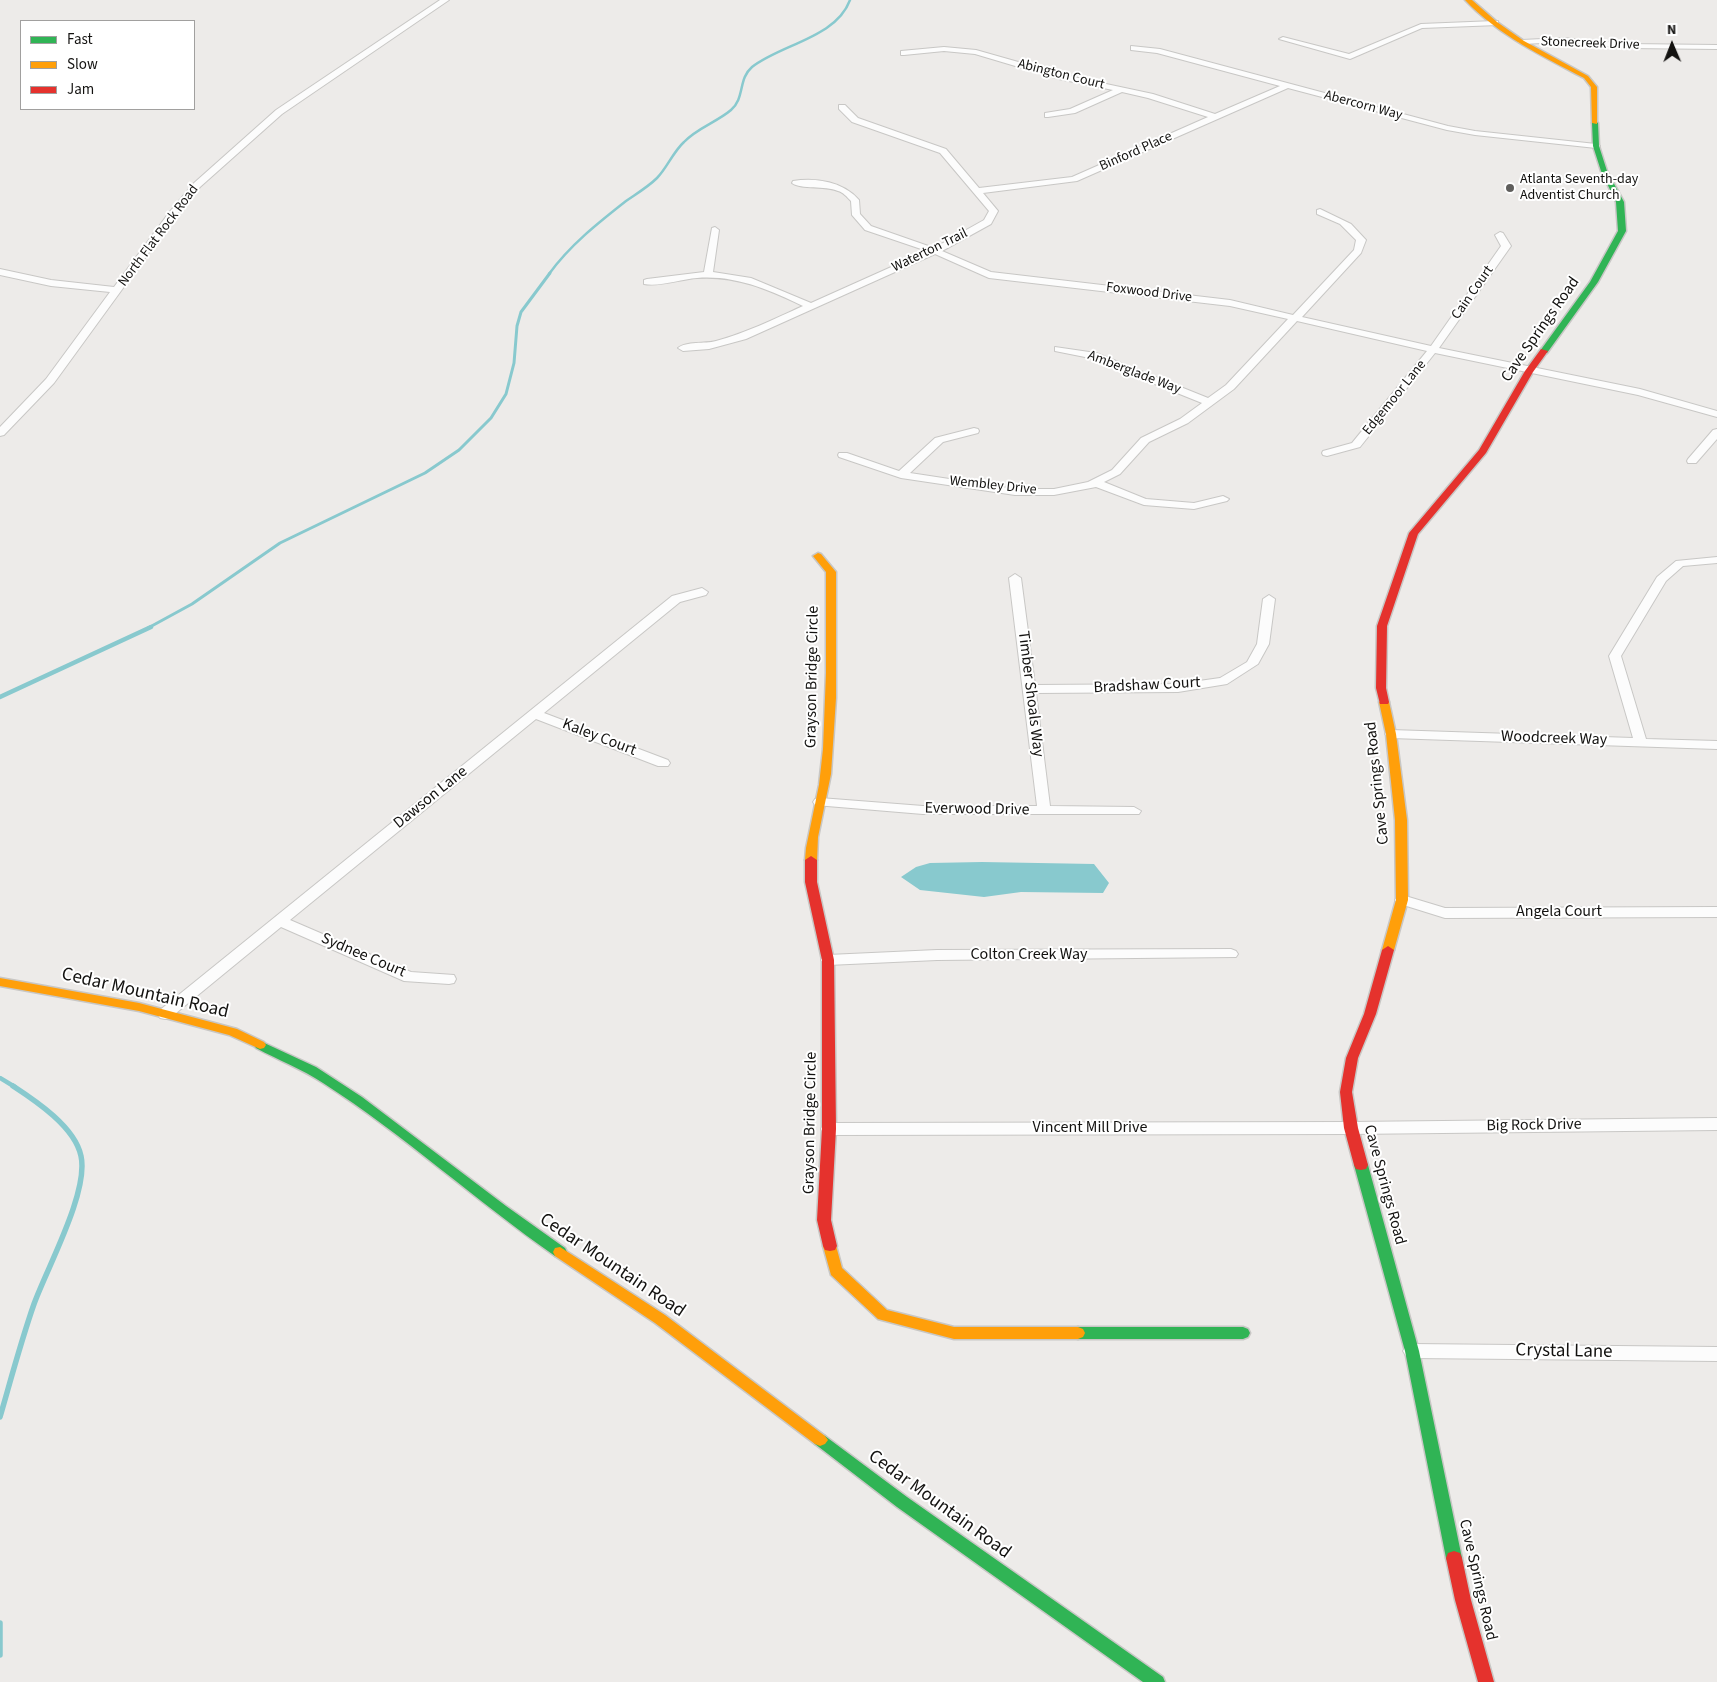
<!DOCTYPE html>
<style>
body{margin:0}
#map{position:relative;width:1717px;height:1682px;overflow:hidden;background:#edebe9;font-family:"Source Sans 3",sans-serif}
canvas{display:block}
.legend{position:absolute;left:20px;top:20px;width:175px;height:90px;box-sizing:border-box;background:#fff;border:1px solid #a1a09f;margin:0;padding:6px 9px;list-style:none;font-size:15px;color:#131210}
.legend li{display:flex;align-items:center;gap:10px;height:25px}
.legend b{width:25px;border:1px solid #a1a09f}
.north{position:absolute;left:1647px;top:20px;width:50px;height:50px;-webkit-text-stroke:4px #fff;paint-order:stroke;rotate:359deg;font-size:14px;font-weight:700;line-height:20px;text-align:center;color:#131210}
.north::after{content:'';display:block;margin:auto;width:18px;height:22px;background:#131210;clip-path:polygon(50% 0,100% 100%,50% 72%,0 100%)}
</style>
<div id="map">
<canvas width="1717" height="1682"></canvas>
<ul class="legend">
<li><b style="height:6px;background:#30b455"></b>Fast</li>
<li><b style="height:6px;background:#ff9f0a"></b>Slow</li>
<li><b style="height:6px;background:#e5322d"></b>Jam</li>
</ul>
<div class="north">N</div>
</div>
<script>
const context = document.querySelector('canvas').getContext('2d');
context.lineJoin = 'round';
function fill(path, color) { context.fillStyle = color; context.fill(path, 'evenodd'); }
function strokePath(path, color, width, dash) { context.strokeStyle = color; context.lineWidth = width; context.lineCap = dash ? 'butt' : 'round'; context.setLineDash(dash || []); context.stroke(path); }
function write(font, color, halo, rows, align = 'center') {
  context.font = font + ' "Source Sans 3",sans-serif'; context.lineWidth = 4; context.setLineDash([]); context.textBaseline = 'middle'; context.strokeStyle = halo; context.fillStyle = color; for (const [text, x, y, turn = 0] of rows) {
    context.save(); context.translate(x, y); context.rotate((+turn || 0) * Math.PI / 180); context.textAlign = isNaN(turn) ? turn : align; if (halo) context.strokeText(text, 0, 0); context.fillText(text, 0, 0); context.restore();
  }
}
const water = new Path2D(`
 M 982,862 L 1094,864 L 1109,883 L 1103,893 L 1021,892 L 984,897 L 920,890 L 901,877 L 916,867 L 930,863 Z`);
const streamFar3 = new Path2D(`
 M 549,274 C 570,245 598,223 626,201 C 636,194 648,187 657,178 C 667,168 673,152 684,142 C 697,128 717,122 731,110 C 745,98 738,79 752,67 C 781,44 836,38 850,0`);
const streamFar2 = new Path2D(`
 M 148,628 L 192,604 L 280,543 L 425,473 L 459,450 L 491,418 L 506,394 L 514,363 L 517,326 L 521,312 L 550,273`);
const streamFar1 = new Path2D(`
 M 0,697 L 151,627
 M 0,1078 L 15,1087`);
const stream = new Path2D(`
 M 0,1417 C 11,1379 21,1341 34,1304 C 47,1268 89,1192 81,1156 C 75,1127 36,1101 13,1086
 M 0,1623 L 0,1655`);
const street = new Path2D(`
 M 440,0 L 449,0 L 282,114 L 200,187 L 174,218 L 54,383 L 4,435 L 0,436 L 0,427 L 46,379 L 110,292 L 51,286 L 0,275 L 0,269 L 51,280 L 114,287 L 168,214 L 194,183 L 276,110 Z
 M 1495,21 L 1498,21 L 1498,25 L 1422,28 L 1350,59 L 1279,39 L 1283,37 L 1349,54 L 1421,24 Z
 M 1563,38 L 1628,44 L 1717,45 L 1717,49 L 1628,48 L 1563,42 L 1522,44 L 1518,42 L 1522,40 Z
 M 1131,46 L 1160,49 L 1448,126 L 1475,131 L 1596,144 L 1600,146 L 1596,148 L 1475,135 L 1447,130 L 1288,88 L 1077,181 L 983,193 L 998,211 L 991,224 L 942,251 L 991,272 L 1230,300 L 1293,315 L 1354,250 L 1356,240 L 1340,224 L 1317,214 L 1317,210 L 1320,209 L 1351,224 L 1366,240 L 1361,253 L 1302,317 L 1431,346 L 1501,246 L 1495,235 L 1500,232 L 1503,233 L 1511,246 L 1439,348 L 1640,389 L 1717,411 L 1717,417 L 1638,395 L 1435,353 L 1360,447 L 1327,456 L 1323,455 L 1322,453 L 1323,451 L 1352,443 L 1427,351 L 1297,321 L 1234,389 L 1188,423 L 1149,442 L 1120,474 L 1104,482 L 1146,499 L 1194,503 L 1223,496 L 1229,499 L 1227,501 L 1194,509 L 1144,505 L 1096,487 L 1054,495 L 1015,495 L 901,478 L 839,457 L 838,455 L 839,453 L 847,453 L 899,471 L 935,438 L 974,428 L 978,429 L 979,431 L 978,433 L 943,442 L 910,473 L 1015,489 L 1054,489 L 1088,482 L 1112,470 L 1141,438 L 1180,419 L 1202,403 L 1090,358 L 1055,351 L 1055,347 L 1096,353 L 1208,398 L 1226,385 L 1288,319 L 1230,306 L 989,278 L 935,254 L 746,339 L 709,349 L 683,351 L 678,348 C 686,341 705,344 716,341 C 746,333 774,319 803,306 C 769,290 736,275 697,278 C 681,279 660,287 644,284 L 644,280 L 647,279 L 704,272 L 712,228 L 715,227 L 719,230 L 713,272 L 751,278 L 811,303 L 927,251 L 865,230 L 852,215 L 851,201 C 847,197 843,192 838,191 C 825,185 801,190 792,183 L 793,181 C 816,177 844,182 859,200 L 860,214 L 871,226 L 934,248 L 984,220 L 989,211 L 940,153 L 852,122 L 839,109 L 839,105 L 845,105 L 858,118 L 946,149 L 979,188 L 1072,177 L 1208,117 L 1148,98 L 1122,92 L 1075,113 L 1048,117 L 1045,117 L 1045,113 L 1070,109 L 1113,90 L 1059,79 L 975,54 L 944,51 L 904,55 L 901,55 L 901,51 L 944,47 L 976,50 L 1064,75 L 1153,94 L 1215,114 L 1280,86 L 1157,53 L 1131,50 Z
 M 1717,429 L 1717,439 L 1696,463 L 1688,463 L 1687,461 L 1688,459 L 1713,430 Z
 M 1717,557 L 1717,563 L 1683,566 L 1666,581 L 1621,656 L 1646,739 L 1717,741 L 1717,749 L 1391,738 L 1385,734 L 1391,730 L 1633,738 L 1609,656 L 1657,577 L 1676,561 Z
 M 1015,574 L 1021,578 L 1035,685 L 1178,684 L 1220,678 L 1247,662 L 1257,644 L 1263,599 L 1269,595 L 1275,599 L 1269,644 L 1258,664 L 1227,684 L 1178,692 L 1036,693 L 1050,806 L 1134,807 L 1141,811 L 1139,814 L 923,814 L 815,805 L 813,802 L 815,799 L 820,798 L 923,806 L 1037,806 L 1009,578 Z
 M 702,588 L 708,592 L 706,595 L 680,602 L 544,713 L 668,760 L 670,763 L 668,766 L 658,766 L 536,719 L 290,920 L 411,972 L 454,975 L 456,979 L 454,983 L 449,984 L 404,981 L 281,927 L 170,1018 L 165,1019 L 160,1018 L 157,1014 L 160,1010 L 672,596 Z
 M 1402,895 L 1445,908 L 1717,907 L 1717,917 L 1445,918 L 1397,903 L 1395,900 L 1397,897 Z
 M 1231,949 L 1236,951 L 1238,954 L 1236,957 L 937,960 L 828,965 L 823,963 L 821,960 L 823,957 L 828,955 L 937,950 Z
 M 1717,1118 L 1717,1130 L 1351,1134 L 829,1135 L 823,1133 L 821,1129 L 823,1125 L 829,1123 L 1351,1122 Z
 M 1412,1344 L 1717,1347 L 1717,1361 L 1412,1358 L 1406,1356 L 1403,1351 L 1406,1346 Z`);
const fast = new Path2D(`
 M 1595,121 L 1598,123 L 1599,146 L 1607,171 L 1624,202 L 1626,231 L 1598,282 L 1547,353 L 1544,353 L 1540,351 L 1590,282 L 1618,231 L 1616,202 L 1601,171 L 1593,146 L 1592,123 Z
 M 260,1041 L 316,1067 L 362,1097 L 506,1206 L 565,1248 L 567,1252 L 565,1256 L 560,1257 L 555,1256 C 476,1201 404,1135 323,1083 C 302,1069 278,1060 256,1048 L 254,1045 L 256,1042 Z
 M 1361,1160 L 1366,1161 L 1368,1165 L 1419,1351 L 1462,1558 L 1460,1563 L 1454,1565 L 1448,1563 L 1446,1558 L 1405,1351 L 1354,1165 L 1356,1161 Z
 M 1078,1327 L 1243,1327 L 1248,1329 L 1250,1333 L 1248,1337 L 1243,1339 L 1078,1339 L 1073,1337 L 1071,1333 L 1073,1329 Z
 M 820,1434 L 825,1436 L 907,1497 L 1163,1677 L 1165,1682 L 1143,1682 L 897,1507 L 815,1444 L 812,1440 L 815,1436 Z`);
const slow = new Path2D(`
 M 1465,0 L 1472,0 L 1497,22 L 1524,41 L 1588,76 L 1597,87 L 1597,124 L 1592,123 L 1591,87 L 1584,78 C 1542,56 1498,35 1465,0 Z
 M 818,553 L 821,554 L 836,572 L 836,698 L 831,774 L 818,837 L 817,860 L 811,864 L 805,860 L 806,848 L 819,785 L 823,749 L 826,673 L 826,572 L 813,556 Z
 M 1384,699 L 1389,702 L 1396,734 L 1407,820 L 1408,900 L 1394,950 L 1388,954 L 1382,950 L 1396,900 L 1395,820 L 1386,734 L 1379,702 Z
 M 0,978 L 139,1003 L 237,1029 L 264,1042 L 266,1045 L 264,1048 L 260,1049 L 229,1035 L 139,1011 L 0,986 Z
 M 830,1241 L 835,1242 L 842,1268 L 887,1310 L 954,1327 L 1078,1327 L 1083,1329 L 1085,1333 L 1083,1337 L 1078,1339 L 954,1339 L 878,1319 L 831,1275 L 823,1246 L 825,1242 Z
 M 560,1247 L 665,1315 L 825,1436 L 828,1440 L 825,1444 L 820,1446 L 815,1444 L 655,1323 L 555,1256 L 553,1252 L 555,1248 Z`);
const jam = new Path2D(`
 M 1541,349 L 1548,351 L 1533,372 L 1486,453 L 1418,534 L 1387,626 L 1386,688 L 1389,702 L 1388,704 L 1380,704 L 1376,688 L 1377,626 L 1409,533 L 1479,450 L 1525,371 Z
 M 811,856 L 817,860 L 817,882 L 834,960 L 836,1129 L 831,1220 L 837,1246 L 835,1250 L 830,1251 L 825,1250 L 823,1246 L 817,1220 L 822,1129 L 822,960 L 805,882 L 805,860 Z
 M 1388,946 L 1394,950 L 1376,1014 L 1358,1058 L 1352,1092 L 1358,1128 L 1368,1165 L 1366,1169 L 1361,1170 L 1356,1169 L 1354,1165 L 1344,1128 L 1340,1092 L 1346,1058 L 1364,1014 L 1382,950 Z
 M 1454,1551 L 1460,1553 L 1462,1558 L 1471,1600 L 1494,1682 L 1478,1682 L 1455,1600 L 1446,1558 L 1448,1553 Z`);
const markers = [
 [1510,188,5,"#5f5e5c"]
];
const farStreetnames = [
 ["Stonecreek Drive",1590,44,2],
 ["Abington Court",1061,75,14],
 ["Abercorn Way",1363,106,15],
 ["Binford Place",1136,152,-24],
 ["North Flat Rock Road",159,236,-53],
 ["Waterton Trail",930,251,-26],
 ["Foxwood Drive",1149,293,7],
 ["Cain Court",1473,293,-55],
 ["Amberglade Way",1134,373,21],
 ["Edgemoor Lane",1395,398,-51],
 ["Wembley Drive",993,486,6]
];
const farPoinames = [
 ["Atlanta Seventh-day",1520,180],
 ["Adventist Church",1520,196]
];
const streetNames = [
 ["Cave Springs Road",1541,330,-55],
 ["Grayson Bridge Circle",813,677,-89],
 ["Bradshaw Court",1147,686,-3],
 ["Timber Shoals Way",1030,694,83],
 ["Kaley Court",599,738,21],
 ["Woodcreek Way",1554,739,2],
 ["Cave Springs Road",1378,783,-96],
 ["Dawson Lane",431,798,-39],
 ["Everwood Drive",977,810,1],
 ["Angela Court",1559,912],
 ["Colton Creek Way",1029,955],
 ["Sydnee Court",363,956,23],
 ["Grayson Bridge Circle",811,1123,-89],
 ["Big Rock Drive",1534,1126,-1],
 ["Vincent Mill Drive",1090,1128],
 ["Cave Springs Road",1384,1185,75],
 ["Cave Springs Road",1477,1580,77]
];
const nearStreetnames = [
 ["Cedar Mountain Road",145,994,13],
 ["Cedar Mountain Road",612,1266,34],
 ["Crystal Lane",1564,1352,1],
 ["Cedar Mountain Road",939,1505,36]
];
fill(water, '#88c9ce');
strokePath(streamFar3, '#88c9ce', 2.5);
strokePath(streamFar2, '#88c9ce', 3);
strokePath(streamFar1, '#88c9ce', 4.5);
strokePath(stream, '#88c9ce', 5.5);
strokePath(street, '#c8c7c5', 2);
strokePath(fast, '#c8c7c5', 3);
strokePath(slow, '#c8c7c5', 3);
strokePath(jam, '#c8c7c5', 3);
fill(street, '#fcfcfc');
fill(fast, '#30b455');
fill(slow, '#ff9f0a');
fill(jam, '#e5322d');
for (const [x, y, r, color] of markers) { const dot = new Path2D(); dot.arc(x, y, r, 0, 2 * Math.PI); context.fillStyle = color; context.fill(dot); strokePath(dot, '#fff', 2); }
write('14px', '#131210', '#fff', farStreetnames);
write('14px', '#131210', '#fff', farPoinames, 'left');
write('16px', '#131210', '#fff', streetNames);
write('19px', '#131210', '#fff', nearStreetnames);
</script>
